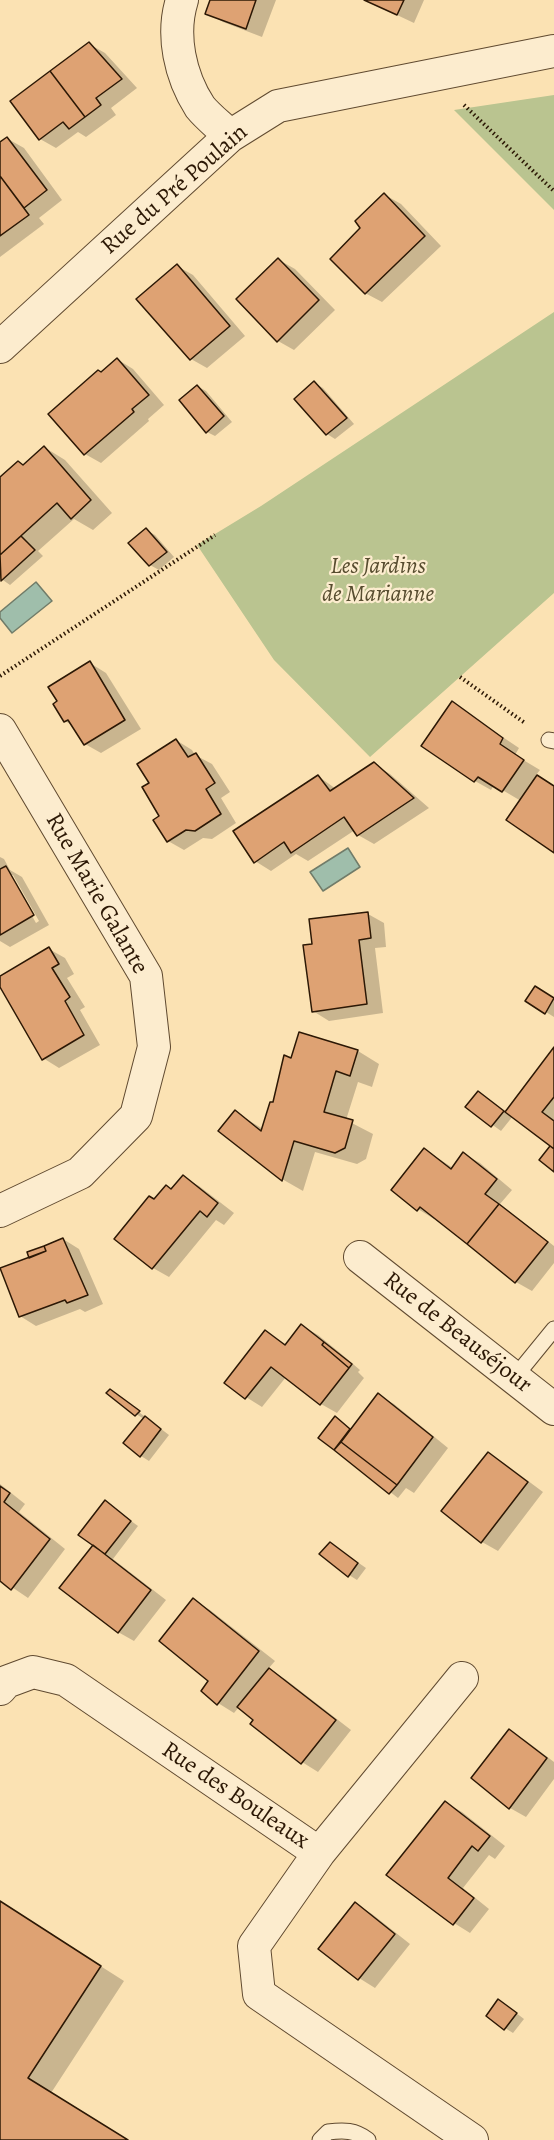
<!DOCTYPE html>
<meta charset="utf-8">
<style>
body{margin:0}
canvas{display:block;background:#fbe2b3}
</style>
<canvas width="554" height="2140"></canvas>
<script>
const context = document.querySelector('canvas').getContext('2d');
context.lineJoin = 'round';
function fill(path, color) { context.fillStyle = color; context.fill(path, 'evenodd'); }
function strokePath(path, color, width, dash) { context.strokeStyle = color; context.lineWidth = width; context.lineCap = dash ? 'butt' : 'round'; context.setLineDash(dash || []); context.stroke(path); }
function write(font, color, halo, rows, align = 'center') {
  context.font = font + ' Alegreya,serif'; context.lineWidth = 4.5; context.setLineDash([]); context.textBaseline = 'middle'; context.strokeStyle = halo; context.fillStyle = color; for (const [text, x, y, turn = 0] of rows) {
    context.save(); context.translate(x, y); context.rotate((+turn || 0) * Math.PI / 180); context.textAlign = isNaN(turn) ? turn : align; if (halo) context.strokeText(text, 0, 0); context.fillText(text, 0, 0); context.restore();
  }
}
const green = new Path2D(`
 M 554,95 L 554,210 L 454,110 Z
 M 554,312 L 554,593 L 370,757 L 274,660 L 197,545 L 261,506 Z`);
const water = new Path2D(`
 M 36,582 L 52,601 L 12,633 L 0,618 L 0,612 Z
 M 348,848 L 360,867 L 323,891 L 310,872 Z`);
const shadow = new Path2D(`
 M 212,0 L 276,0 L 262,37 L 223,22 L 207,13 Z
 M 365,0 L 424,0 L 414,23 Z
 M 89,44 L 105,53 L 137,88 L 111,108 L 116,115 L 86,137 L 78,132 L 56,148 L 40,139 Z
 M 8,139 L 24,148 L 62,200 L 39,218 L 44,224 L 0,257 L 0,144 Z
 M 385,195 L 401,204 L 441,246 L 382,302 L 365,293 L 362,228 Z
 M 279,260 L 295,269 L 335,310 L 294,350 L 278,341 Z
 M 177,266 L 193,275 L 245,336 L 207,368 L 191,359 L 139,299 Z
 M 117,359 L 133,369 L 164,405 L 148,419 L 149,421 L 101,463 L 85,454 L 51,414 Z
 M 315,383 L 323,388 L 354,424 L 335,439 L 327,434 Z
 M 197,386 L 206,391 L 232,422 L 215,436 L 207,432 Z
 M 44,447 L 65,460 L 112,513 L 93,530 L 74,519 L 38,551 L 43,556 L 10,585 L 0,578 L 0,479 L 24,466 Z
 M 146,530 L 155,535 L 174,557 L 159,570 L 150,565 Z
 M 90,663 L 106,673 L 141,729 L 101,753 L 85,744 L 75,727 L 65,721 Z
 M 452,703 L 519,748 L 515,755 L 540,770 L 536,775 L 554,786 L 554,851 L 521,801 L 494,785 L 491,790 L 475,781 Z
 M 176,740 L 192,750 L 195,755 L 212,764 L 230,792 L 221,798 L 236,823 L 212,839 L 203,838 L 184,850 L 168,841 L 151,783 Z
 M 374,764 L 390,774 L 429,808 L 374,844 L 358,835 L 355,830 L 308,861 L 296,854 L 271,871 L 255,861 L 318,776 L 336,789 Z
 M 0,857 L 4,859 L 10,870 L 22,877 L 49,925 L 10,947 L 0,941 ZM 9,875 L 13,875 L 39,921 L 36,923 Z
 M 368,914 L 384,923 L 386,947 L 375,948 L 383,1013 L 329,1021 L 313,1011 L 314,946 Z
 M 49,949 L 65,958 L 74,974 L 67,978 L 85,1007 L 80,1010 L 100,1045 L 59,1068 L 43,1058 L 0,984 L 0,978 Z
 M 543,993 L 554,1000 L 554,1017 L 546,1012 Z
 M 554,1049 L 554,1170 L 541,1160 L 552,1146 L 513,1116 L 501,1131 L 468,1107 L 478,1093 L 506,1112 Z
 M 358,1051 L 379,1064 L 372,1087 L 358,1082 L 346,1120 L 373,1134 L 366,1159 L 357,1164 L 315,1152 L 303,1191 L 282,1179 L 235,1112 L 263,1129 L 292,1059 Z
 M 424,1149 L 453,1168 L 464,1154 L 480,1163 L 512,1190 L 500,1204 L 554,1246 L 554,1263 L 532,1291 L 516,1282 L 435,1217 L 434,1219 L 418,1209 Z
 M 183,1177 L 199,1186 L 234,1213 L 224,1225 L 216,1220 L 169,1277 L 153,1268 L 155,1200 L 172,1190 Z
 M 63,1239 L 79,1249 L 103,1304 L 85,1312 L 80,1309 L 36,1326 L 20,1316 L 30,1259 Z
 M 302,1326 L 318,1335 L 339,1352 L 360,1370 L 358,1372 L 364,1378 L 337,1413 L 321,1404 L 286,1377 L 262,1407 L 246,1397 L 266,1332 L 287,1345 Z
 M 110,1390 L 169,1435 L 149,1461 L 141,1456 L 144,1419 L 136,1414 Z
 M 378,1395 L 394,1404 L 448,1448 L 414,1493 L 406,1488 L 398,1498 L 320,1438 L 335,1418 L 352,1430 Z
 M 488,1453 L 504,1463 L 543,1492 L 498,1551 L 482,1542 Z
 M 0,1484 L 25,1504 L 19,1512 L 65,1549 L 28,1598 L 0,1579 Z
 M 105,1502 L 138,1526 L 113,1559 L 166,1600 L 134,1641 L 118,1632 L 95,1545 Z
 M 330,1543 L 366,1568 L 357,1580 L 349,1575 Z
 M 193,1600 L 210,1610 L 275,1661 L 268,1669 L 285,1679 L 351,1730 L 318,1772 L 302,1762 L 239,1707 L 234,1713 L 218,1703 Z
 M 509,1731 L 525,1740 L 554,1762 L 554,1779 L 526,1817 L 510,1808 Z
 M 446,1803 L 462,1812 L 505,1846 L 495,1859 L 489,1855 L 463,1888 L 489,1909 L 470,1933 L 454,1923 L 388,1874 Z
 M 0,1902 L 124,1981 L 51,2093 L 127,2140 L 0,2140 Z
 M 356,1904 L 372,1914 L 410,1944 L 375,1988 L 359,1978 Z
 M 507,2006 L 524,2019 L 513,2033 L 505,2028 Z`);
const building = new Path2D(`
 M 210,0 L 256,0 L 246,29 L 205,14 Z
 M 364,0 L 404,0 L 397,15 Z
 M 89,42 L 122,79 L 96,98 L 101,105 L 85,117 L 50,71 Z
 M 50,71 L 85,117 L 69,129 L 63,122 L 39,140 L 10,101 Z
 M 7,137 L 47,190 L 24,208 L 0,176 L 0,142 Z
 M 0,176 L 29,215 L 0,236 Z
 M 384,193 L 425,236 L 365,294 L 330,259 L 360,228 L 355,221 Z
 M 278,258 L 319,300 L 277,342 L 236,299 Z
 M 177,264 L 230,326 L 190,360 L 136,299 Z
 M 117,358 L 149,395 L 132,409 L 134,412 L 84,455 L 48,414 L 98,370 L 101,372 Z
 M 314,381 L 347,418 L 326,435 L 294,399 Z
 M 197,385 L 224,416 L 206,433 L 179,400 Z
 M 44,446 L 91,500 L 71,519 L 57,503 L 0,555 L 0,477 L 18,461 L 23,465 Z
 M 146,528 L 167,552 L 149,566 L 128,543 Z
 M 21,536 L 35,550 L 1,581 L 0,555 Z
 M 90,661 L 125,720 L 84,745 L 68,720 L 64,722 L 53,704 L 57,701 L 48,687 Z
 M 452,701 L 503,738 L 500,744 L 524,760 L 502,792 L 478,777 L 474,782 L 421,746 Z
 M 176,739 L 188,757 L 196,753 L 215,783 L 206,789 L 221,814 L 195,831 L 186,830 L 167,842 L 153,820 L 159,816 L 142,787 L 149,783 L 137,764 Z
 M 374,762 L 414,798 L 357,836 L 344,817 L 291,853 L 284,842 L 254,863 L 233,831 L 318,775 L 330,791 Z
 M 537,775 L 554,786 L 554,853 L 506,820 Z
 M 6,866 L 34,915 L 0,935 L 0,869 Z
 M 368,912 L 371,938 L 359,940 L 367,1004 L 312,1012 L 303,945 L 312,944 L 309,919 Z
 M 49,947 L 59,964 L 52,968 L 70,997 L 65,1001 L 84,1035 L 42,1060 L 0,987 L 0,976 Z
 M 535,986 L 554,998 L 545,1014 L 525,1001 Z
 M 299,1032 L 358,1050 L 350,1076 L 336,1071 L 324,1112 L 353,1120 L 345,1148 L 335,1153 L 294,1141 L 282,1181 L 218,1131 L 235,1110 L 261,1131 L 270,1102 L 273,1102 L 284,1055 L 291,1058 Z
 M 554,1047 L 554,1097 L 542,1112 L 554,1121 L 554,1149 L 505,1112 Z
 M 478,1091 L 504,1111 L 491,1127 L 465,1107 Z
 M 550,1146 L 554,1149 L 554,1172 L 539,1160 Z
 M 424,1148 L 451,1169 L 463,1152 L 497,1179 L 485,1194 L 499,1204 L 467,1244 L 420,1207 L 417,1211 L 391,1190 Z
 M 183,1175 L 218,1203 L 207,1217 L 200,1211 L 152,1269 L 114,1239 L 149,1196 L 154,1199 L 166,1185 L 171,1189 Z
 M 499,1204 L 548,1242 L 515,1283 L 467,1244 Z
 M 63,1238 L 88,1295 L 67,1303 L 65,1300 L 19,1317 L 0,1268 L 46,1251 L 44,1246 Z
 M 44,1246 L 46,1251 L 29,1258 L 27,1252 Z
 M 301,1324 L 324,1342 L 322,1345 L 349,1368 L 320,1405 L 271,1367 L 245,1399 L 224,1383 L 265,1330 L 285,1345 Z
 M 324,1342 L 352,1364 L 349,1368 L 322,1345 Z
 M 110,1389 L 140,1411 L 135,1416 L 106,1393 Z
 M 378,1393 L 433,1437 L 397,1485 L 341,1442 Z
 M 145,1416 L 161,1429 L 140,1457 L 123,1443 Z
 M 335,1416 L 350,1429 L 334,1450 L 318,1438 Z
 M 341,1442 L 397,1485 L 389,1494 L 334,1450 Z
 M 488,1452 L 528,1482 L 481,1543 L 441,1511 Z
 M 0,1486 L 10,1493 L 4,1502 L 50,1539 L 11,1590 L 0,1581 Z
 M 105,1500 L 131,1521 L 105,1554 L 78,1535 Z
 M 330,1542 L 358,1563 L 348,1577 L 319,1554 Z
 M 93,1545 L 151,1590 L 118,1633 L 59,1588 Z
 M 193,1598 L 259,1651 L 217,1705 L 201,1691 L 208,1681 L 159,1641 Z
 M 269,1668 L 336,1720 L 301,1764 L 250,1724 L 253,1720 L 237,1707 Z
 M 509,1729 L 547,1758 L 509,1809 L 471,1778 Z
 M 445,1801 L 490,1836 L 478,1851 L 472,1846 L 448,1878 L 474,1898 L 453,1925 L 386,1875 Z
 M 0,1901 L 101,1966 L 28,2078 L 128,2140 L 0,2140 Z
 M 355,1902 L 395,1934 L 358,1980 L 318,1949 Z
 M 498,1999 L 517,2013 L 504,2030 L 486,2016 Z`);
const path = new Path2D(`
 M 464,105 L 554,191
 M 0,676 L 215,535
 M 460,677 L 525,723`);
const lane = new Path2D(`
 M 549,740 L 554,741
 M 514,1378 L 554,1329
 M 320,2140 L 328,2132 C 344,2130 355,2130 368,2140`);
const street = new Path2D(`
 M 182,0 C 171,35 180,76 200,107 C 208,117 221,127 230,136
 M 0,347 L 230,136 L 278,106 L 554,51
 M 0,730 L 146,976 L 154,1047 L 136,1116 L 80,1173 L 0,1211
 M 360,1257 L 554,1409
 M 0,1689 L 6,1682 L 33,1672 L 66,1680 L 319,1853 L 254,1946 L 259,1994 L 472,2140
 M 319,1853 L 462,1678`);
const streetNames = [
 ["Rue du Pré Poulain",175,190,-41],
 ["Rue Marie Galante",96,894,60],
 ["Rue de Beauséjour",457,1333,38],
 ["Rue des Bouleaux",235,1796,34]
];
const parkNames = [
 ["Les Jardins",378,567],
 ["de Marianne",378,595]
];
fill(green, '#bac490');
fill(water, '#9fbeab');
strokePath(water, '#717c69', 1.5);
fill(shadow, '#0003');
fill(building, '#dea273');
strokePath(building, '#2c1805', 1.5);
strokePath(lane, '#604a30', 17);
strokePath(street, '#604a30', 34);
strokePath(path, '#2c1805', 4, [1.5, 3]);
strokePath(lane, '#fcecce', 15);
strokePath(street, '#fcecce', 32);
write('24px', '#2c1805', '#fcecce', streetNames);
write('italic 24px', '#574c2f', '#fcecce', parkNames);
</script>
